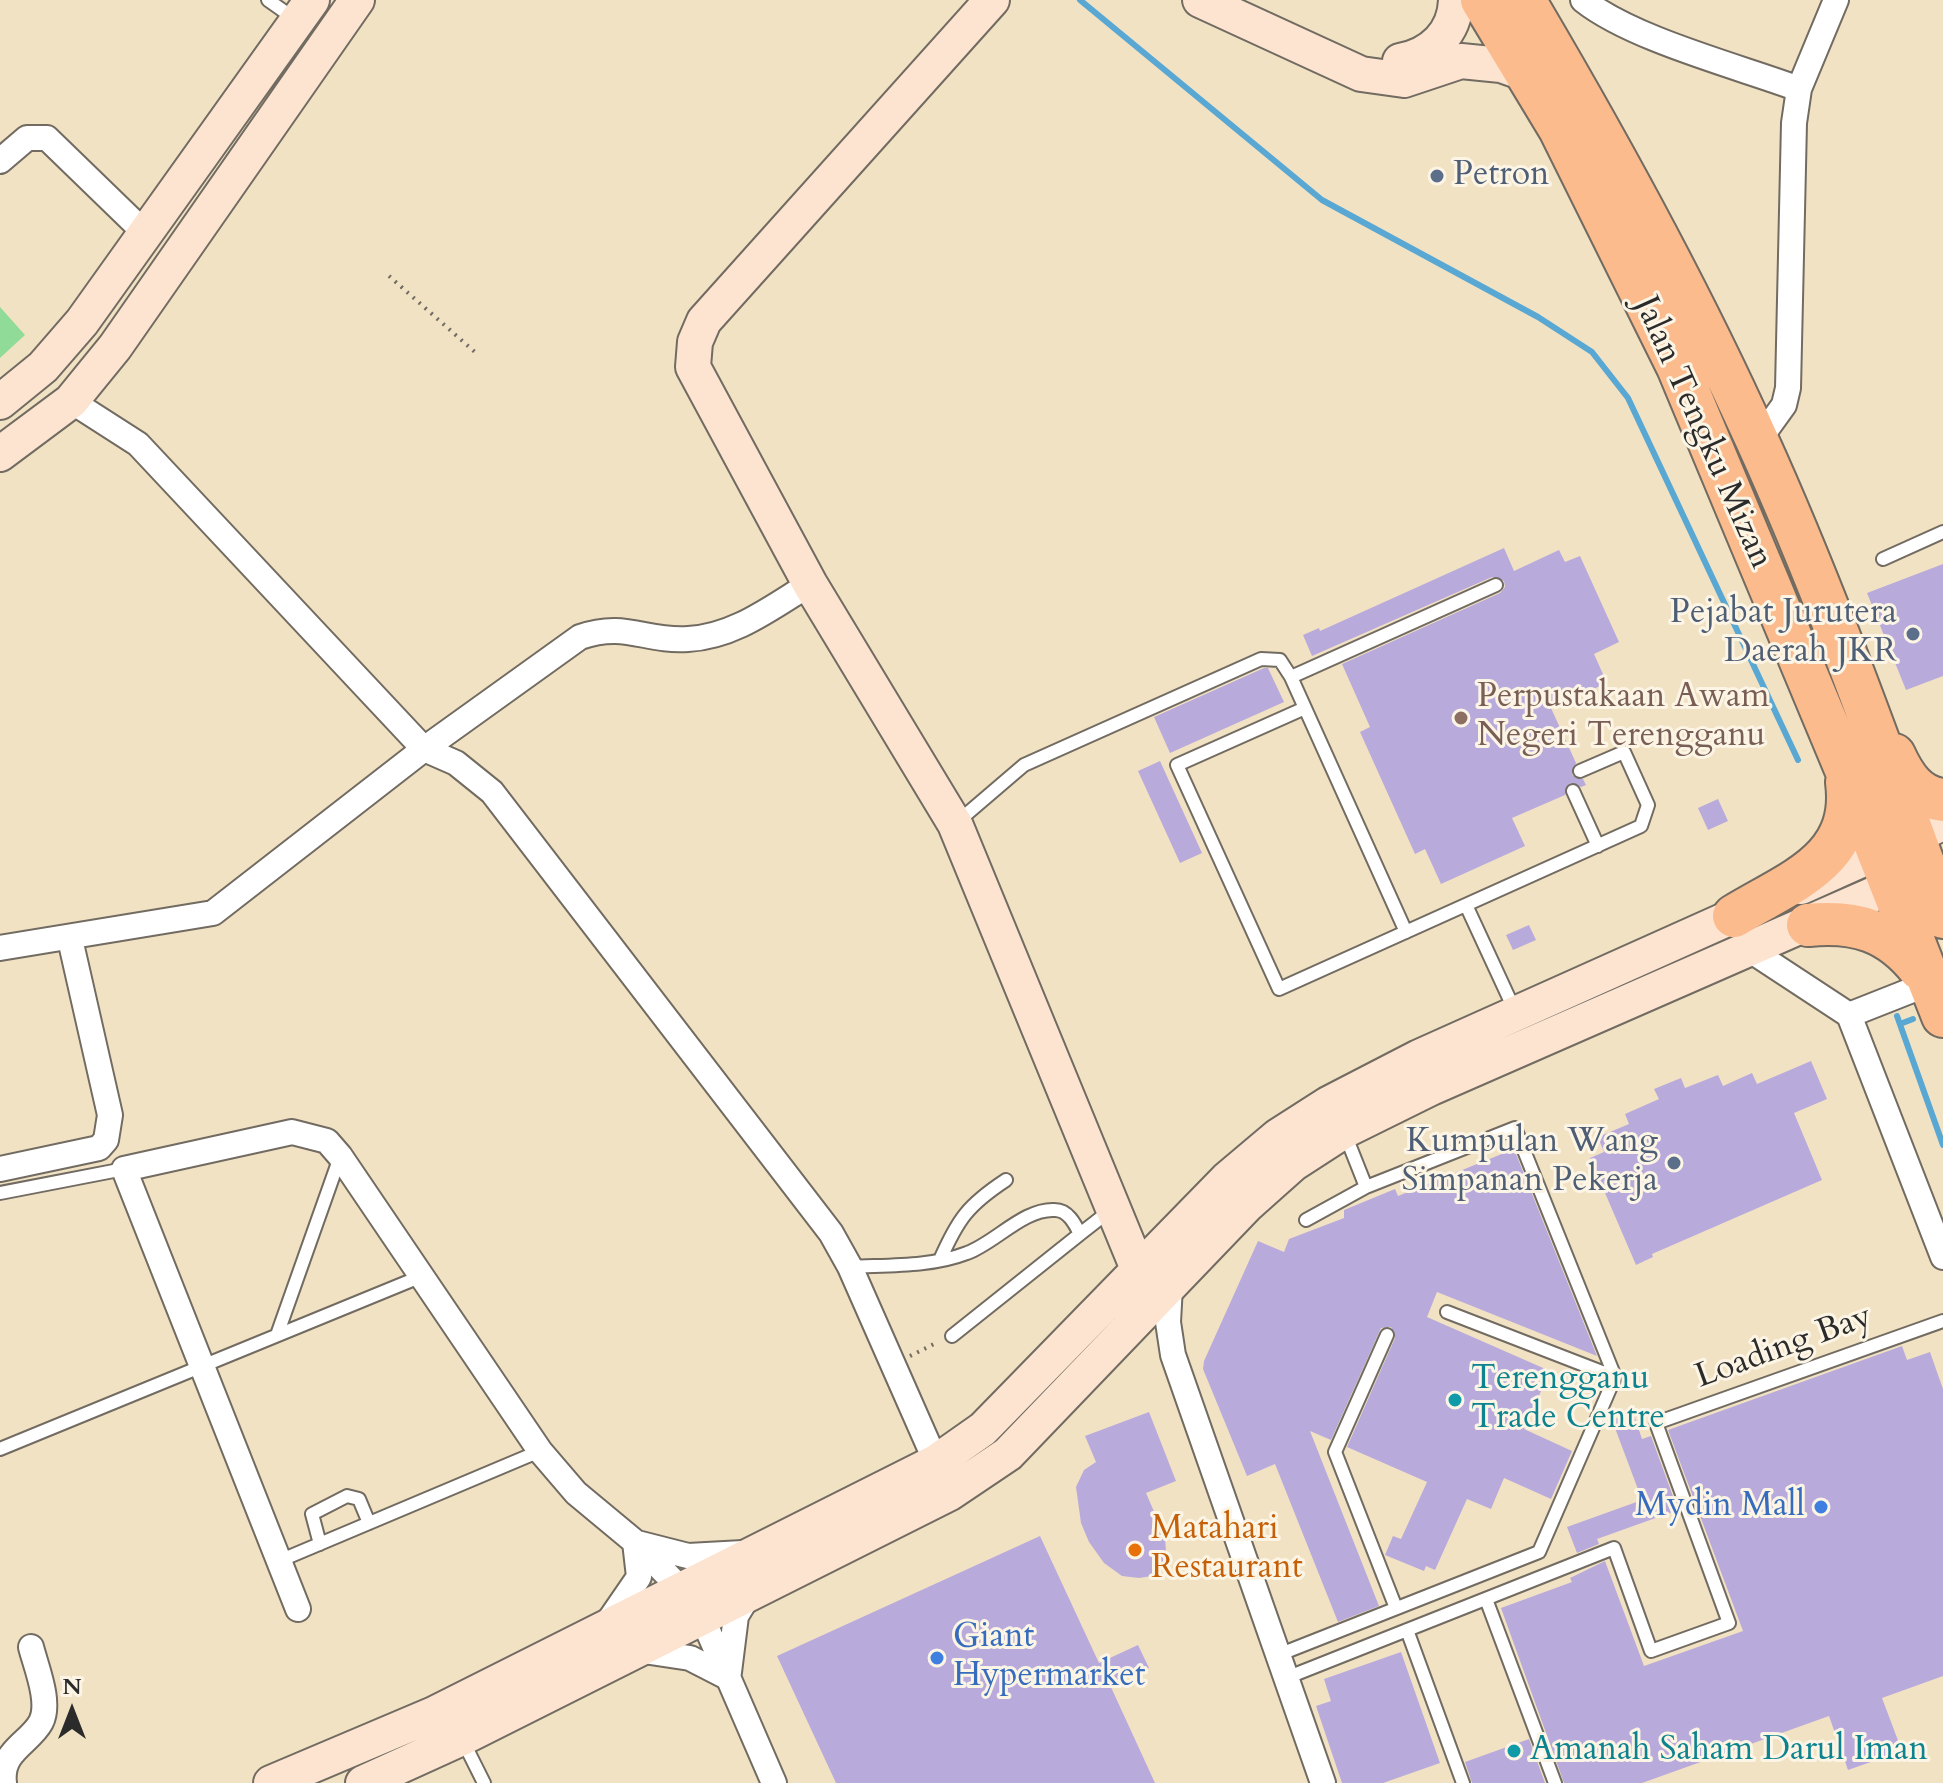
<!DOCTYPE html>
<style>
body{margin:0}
#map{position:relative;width:1943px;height:1783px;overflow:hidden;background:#f2e2c4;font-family:Cardo,serif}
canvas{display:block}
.north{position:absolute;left:32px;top:1671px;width:80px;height:80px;-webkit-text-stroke:6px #fcf5e5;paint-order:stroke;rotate:0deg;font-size:22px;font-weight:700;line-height:32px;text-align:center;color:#2b2b2b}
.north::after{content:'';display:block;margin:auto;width:28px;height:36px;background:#2b2b2b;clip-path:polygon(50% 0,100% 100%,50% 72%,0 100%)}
</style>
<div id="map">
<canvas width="1943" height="1783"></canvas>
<div class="north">N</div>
</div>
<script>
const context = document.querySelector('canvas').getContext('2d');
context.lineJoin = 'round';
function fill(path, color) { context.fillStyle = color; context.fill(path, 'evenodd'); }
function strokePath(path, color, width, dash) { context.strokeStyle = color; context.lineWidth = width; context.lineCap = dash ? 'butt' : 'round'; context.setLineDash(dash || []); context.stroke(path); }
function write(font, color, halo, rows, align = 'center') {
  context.font = font + ' Cardo,serif'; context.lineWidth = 6; context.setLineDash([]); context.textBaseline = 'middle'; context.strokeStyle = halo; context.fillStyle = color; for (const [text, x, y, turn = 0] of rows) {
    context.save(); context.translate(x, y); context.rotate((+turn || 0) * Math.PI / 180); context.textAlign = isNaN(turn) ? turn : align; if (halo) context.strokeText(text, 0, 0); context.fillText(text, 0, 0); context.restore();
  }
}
const green = new Path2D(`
 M 0,307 L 25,335 L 0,358 Z`);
const stream = new Path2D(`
 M 1080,0 L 1322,200 L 1538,317 L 1592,352 L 1628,398 L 1798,760
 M 1897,1016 L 1943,1145
 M 1900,1024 L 1913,1019`);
const building = new Path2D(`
 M 1504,548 L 1514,571 L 1559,550 L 1565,562 L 1580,556 L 1619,642 L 1594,654 L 1607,683 L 1551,708 L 1576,763 L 1572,775 L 1583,779 L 1586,785 L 1581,787 L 1570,783 L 1565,795 L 1512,818 L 1525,846 L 1441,884 L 1425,849 L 1415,854 L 1360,732 L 1370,727 L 1342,664 L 1500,593 L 1505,587 L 1504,581 L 1492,577 L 1312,656 L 1303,635 L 1319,628 L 1320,631 Z
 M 1943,564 L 1943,676 L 1906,690 L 1867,593 Z
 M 1264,668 L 1268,668 L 1284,702 L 1170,753 L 1154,717 Z
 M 1160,761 L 1202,853 L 1180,863 L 1138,771 Z
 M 1718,799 L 1728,821 L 1708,830 L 1698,808 Z
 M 1529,925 L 1536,940 L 1513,950 L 1506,935 Z
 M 1811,1061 L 1827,1099 L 1794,1113 L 1822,1180 L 1652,1254 L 1653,1257 L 1636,1265 L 1590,1158 L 1604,1152 L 1598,1137 L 1629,1124 L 1625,1114 L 1659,1099 L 1654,1089 L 1681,1078 L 1685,1088 L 1718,1075 L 1723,1086 L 1752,1073 L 1757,1084 Z
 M 1514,1149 L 1597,1356 L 1437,1292 L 1427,1317 L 1550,1371 L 1524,1429 L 1572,1451 L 1551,1499 L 1504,1478 L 1491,1509 L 1467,1499 L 1435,1570 L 1426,1566 L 1424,1571 L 1385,1555 L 1393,1536 L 1401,1539 L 1427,1482 L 1347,1447 L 1395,1338 L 1391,1327 L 1381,1328 L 1331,1440 L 1310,1431 L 1379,1606 L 1338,1622 L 1275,1464 L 1247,1476 L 1203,1369 L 1204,1361 L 1258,1241 L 1284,1252 L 1289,1239 L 1344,1218 L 1344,1210 L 1395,1189 L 1398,1196 Z
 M 1902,1346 L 1907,1360 L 1930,1352 L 1943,1389 L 1943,1676 L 1882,1698 L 1902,1751 L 1848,1770 L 1829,1716 L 1642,1783 L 1564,1783 L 1501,1608 L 1572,1582 L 1570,1578 L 1605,1561 L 1644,1666 L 1743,1631 L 1668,1430 Z
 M 1149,1412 L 1176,1481 L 1146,1493 L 1165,1537 L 1166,1552 L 1162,1567 L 1152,1576 L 1139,1578 L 1122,1576 L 1104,1563 L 1089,1542 L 1081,1523 L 1076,1487 L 1084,1470 L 1096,1462 L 1085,1436 Z
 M 1633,1412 L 1642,1439 L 1651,1436 L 1678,1510 L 1597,1539 L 1599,1544 L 1577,1553 L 1567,1527 L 1642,1500 L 1612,1420 Z
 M 1040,1536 L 1099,1663 L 1138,1645 L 1149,1668 L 1110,1685 L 1155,1783 L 836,1783 L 777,1656 Z
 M 1401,1652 L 1440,1763 L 1383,1783 L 1342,1783 L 1316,1706 L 1331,1701 L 1324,1679 Z
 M 1529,1739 L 1545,1783 L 1472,1783 L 1465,1762 Z`);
const path = new Path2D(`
 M 389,276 L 476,353
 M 910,1356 L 938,1342`);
const lane = new Path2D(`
 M 268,0 L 295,19
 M 1883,559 L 1943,532
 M 1305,708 L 1177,765 L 1279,989 L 1641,826 L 1648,805 L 1624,752 L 1580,771
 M 1573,791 L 1598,846
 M 955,824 L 1024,765 L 1261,659 L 1280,660 L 1291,677
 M 1466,905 L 1515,1011
 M 1406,932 L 1291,677 L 1496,585
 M 0,1193 L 124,1169
 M 1306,1220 L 1366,1187
 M 1080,1234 L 1112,1209
 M 940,1260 C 958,1219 968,1205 1006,1180
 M 850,1267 C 888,1265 931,1267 967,1253 C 995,1243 1024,1208 1055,1210 C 1068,1210 1075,1224 1080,1234 L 952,1336
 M 1447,1312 L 1615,1377
 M 277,1335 L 340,1157
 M 1387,1335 L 1335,1452 L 1396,1608
 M 0,1449 L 422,1276
 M 320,1544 L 312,1514 L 347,1496 L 359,1499 L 369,1523
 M 279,1561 L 540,1451
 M 1486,1599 L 1555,1783
 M 1407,1630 L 1463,1783
 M 1278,1655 L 1539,1552 L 1615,1377 L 1515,1128 L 1366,1187 L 1345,1134
 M 1286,1678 L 1614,1548 L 1651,1651 L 1729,1623 L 1656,1423 L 1943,1321
 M 463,1741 L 484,1783`);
const street = new Path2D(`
 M 1583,0 C 1632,39 1737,66 1799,89
 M 0,161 L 27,138 L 47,138 L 146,234
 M 71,401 L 138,444 L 424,749 L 456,763 L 492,792 L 831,1233 L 850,1267 L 936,1462
 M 1758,441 L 1784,405 L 1788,388 L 1794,123 L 1799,89 L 1836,0
 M 0,948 L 213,913 L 424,749 L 580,637 C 626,621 645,642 688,639 C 734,637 772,607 810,584
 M 1750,950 L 1849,1015 L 1943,1257
 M 1849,1015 L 1930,983
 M 0,1169 L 99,1148 L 106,1140 L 110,1115 L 70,939
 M 1170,1286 L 1168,1322 L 1173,1355 L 1323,1783
 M 637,1543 L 688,1556 L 743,1553
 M 298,1609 L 124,1169 L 292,1132 L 327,1141 L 340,1156 L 540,1451 L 576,1493 L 635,1542 L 683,1591 L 702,1617 L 774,1783
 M 606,1625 L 639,1577 L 635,1542
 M 637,1650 L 690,1658 L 729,1678
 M 729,1672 L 736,1616 L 750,1593
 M 4,1783 C 0,1751 30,1743 41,1722 C 51,1702 36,1667 31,1647`);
const secondary = new Path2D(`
 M 992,0 L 704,321 L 695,342 L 693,367 L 810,584 L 955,824 L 1138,1269
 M 1200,0 L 1361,74 L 1404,80 L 1461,61 L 1501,65 L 1527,74
 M 1400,61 C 1432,55 1455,33 1456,0
 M 0,402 L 43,367 L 82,322 L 312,0
 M 0,454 L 71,401 L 115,347 L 357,0
 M 1801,887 L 1943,823
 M 271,1783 L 434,1714 L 936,1462 L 983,1429 L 1227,1179 L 1278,1136 L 1328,1104 L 1419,1057 L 1756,906
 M 363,1783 L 462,1738 L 950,1493 L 1008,1454 L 1247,1205 L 1293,1164 L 1344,1131 L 1431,1088 L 1913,877`);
const highway = new Path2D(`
 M 1482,0 L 1560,129 L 1678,367 L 1845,767 L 1943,1016
 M 1524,0 C 1608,142 1688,287 1756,438 C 1827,594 1884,757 1943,917
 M 1894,755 C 1904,777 1917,797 1943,800
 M 1734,916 C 1791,881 1857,861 1847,782
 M 1808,925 C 1856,920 1890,931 1920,969`);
const markers = [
 [1437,176,8,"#5c6f8a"],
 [1913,634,8,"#5c6f8a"],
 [1461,718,8,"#8d6e63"],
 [1674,1163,8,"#5c6f8a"],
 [1455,1400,8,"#0f9aa8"],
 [1821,1507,8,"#3f7fe0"],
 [1135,1550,8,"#e8710a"],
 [937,1658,8,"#3f7fe0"],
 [1514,1751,8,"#0f9aa8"]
];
const serviceNames = [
 ["Petron",1453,176,"left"],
 ["Pejabat Jurutera",1897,614],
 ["Daerah JKR",1897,653],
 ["Kumpulan Wang",1658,1143],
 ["Simpanan Pekerja",1658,1182]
];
const streetNames = [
 ["Jalan Tengku Mizan",1702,433,66],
 ["Loading Bay",1784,1348,-20]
];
const educationNames = [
 ["Perpustakaan Awam",1477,698],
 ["Negeri Terengganu",1477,737]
];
const cultureNames = [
 ["Terengganu",1471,1380],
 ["Trade Centre",1471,1419],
 ["Amanah Saham Darul Iman",1530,1751]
];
const shopNames = [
 ["Mydin Mall",1805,1507],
 ["Giant",953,1638,"left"],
 ["Hypermarket",953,1677,"left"]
];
const foodNames = [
 ["Matahari",1151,1530],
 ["Restaurant",1151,1569]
];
fill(green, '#90db97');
strokePath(stream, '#59a7d3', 6);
fill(building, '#b9aadc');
strokePath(lane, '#716b61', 16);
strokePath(street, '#716b61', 28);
strokePath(secondary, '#716b61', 38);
strokePath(highway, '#716b61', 46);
strokePath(path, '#716b61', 4, [2, 6]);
strokePath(lane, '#fff', 12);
strokePath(street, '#fff', 24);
strokePath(secondary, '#fde4d1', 34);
strokePath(highway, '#fbbb8d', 42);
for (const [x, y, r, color] of markers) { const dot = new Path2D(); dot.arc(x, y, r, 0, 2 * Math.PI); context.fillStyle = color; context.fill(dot); strokePath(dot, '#fcf5e5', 3); }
write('34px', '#4e5e75', '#fcf5e5', serviceNames, 'right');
write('34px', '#2b2b2b', '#fcf5e5', streetNames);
write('34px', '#785e54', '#fcf5e5', educationNames, 'left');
write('34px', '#0d838f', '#fcf5e5', cultureNames, 'left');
write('34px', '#366cbe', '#fcf5e5', shopNames, 'right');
write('34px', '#c56008', '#fcf5e5', foodNames, 'left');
</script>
